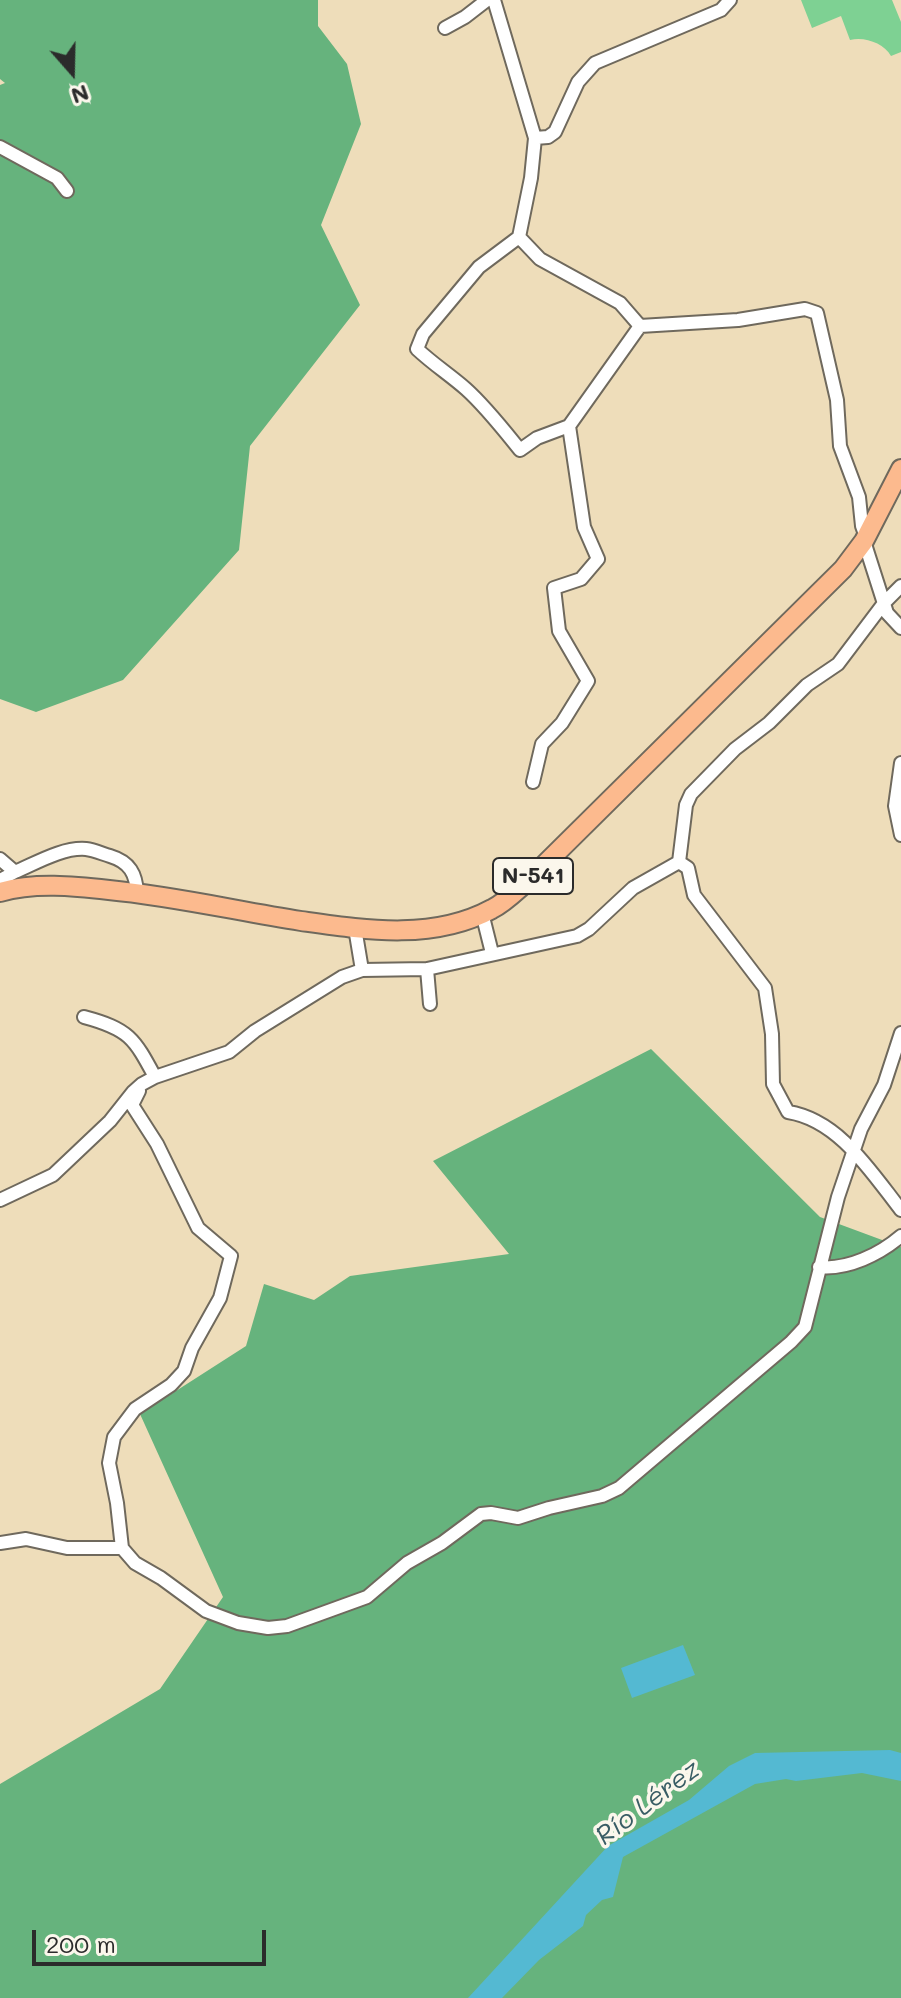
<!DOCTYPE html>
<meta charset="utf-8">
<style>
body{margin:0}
#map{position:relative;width:901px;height:1998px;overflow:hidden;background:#eeddba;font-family:Mali,sans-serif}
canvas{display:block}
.north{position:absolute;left:32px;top:32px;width:80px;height:80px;-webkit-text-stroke:6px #fbf7ec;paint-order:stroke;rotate:160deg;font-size:22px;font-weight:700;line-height:32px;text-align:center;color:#2b2b2b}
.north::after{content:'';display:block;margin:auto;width:28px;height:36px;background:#2b2b2b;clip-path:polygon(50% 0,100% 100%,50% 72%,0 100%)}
.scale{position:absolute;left:32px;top:1930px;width:234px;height:36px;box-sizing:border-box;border:4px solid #2b2b2b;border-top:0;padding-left:10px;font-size:24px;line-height:28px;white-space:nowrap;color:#2b2b2b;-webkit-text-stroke:6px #fbf7ec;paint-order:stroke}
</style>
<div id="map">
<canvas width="901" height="1998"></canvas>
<div class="north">N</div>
<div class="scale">200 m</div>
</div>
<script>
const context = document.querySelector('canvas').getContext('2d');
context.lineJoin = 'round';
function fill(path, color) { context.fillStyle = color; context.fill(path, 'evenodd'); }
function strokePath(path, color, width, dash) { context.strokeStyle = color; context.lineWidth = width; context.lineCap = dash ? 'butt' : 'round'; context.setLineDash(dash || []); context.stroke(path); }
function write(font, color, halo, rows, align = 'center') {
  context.font = font + ' Mali,sans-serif'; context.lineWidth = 7; context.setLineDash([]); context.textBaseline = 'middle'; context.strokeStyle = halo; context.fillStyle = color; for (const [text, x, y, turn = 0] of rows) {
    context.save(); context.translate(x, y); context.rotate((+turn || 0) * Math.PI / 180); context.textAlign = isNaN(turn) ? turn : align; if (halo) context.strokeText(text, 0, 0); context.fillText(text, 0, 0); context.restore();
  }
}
const green = new Path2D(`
 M 801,0 L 892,0 L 901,22 L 901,52 L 891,56 C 884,43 864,36 850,40 L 841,16 L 812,28 Z`);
const forest = new Path2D(`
 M 0,0 L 318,0 L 318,26 L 347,64 L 361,124 L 321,225 L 360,305 L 250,446 L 239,550 L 123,680 L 36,712 L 0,699 L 0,85 L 5,83 L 0,79 Z
 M 651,1049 L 820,1217 L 901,1247 L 901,1998 L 0,1998 L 0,1784 L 160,1689 L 223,1597 L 140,1414 L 246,1346 L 264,1284 L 314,1300 L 350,1276 L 509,1254 L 433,1161 Z`);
const water = new Path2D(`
 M 683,1645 L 695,1675 L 632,1698 L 621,1668 Z
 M 890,1750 L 901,1753 L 901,1781 L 862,1773 L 796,1781 L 786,1779 L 755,1784 L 623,1857 L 613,1897 L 602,1900 L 586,1915 L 583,1926 L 539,1960 L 502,1998 L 468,1998 L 608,1846 L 689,1800 L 729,1766 L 755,1753 Z`);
const minor = new Path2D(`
 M 494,0 L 535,138 L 531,178 L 519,237 L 540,259 L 620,303 L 640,326 L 738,320 L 805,309 L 817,313 L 837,400 L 840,446 L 859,497 L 862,526 L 866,537
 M 445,28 L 465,17 L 487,0
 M 535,138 L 548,137 L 555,132 L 578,82 L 595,63 L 721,10 L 730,0
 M 0,147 L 57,178 L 67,191
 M 519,237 L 479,267 L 423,334 L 417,349 C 433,364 450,375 466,389 C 486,407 503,429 520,450 L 537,438 L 569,426
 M 864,541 L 887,613 L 901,628
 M 901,763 L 895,806 L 901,835
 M 533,782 L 542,744 L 562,723 L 588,681 L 559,631 L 554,588 L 581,579 L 598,559 L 584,527 L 569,426 L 640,326
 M 0,859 L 15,872 C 36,863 63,847 86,849 C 94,850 103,854 110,856 C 130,862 136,874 137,893
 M 679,862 L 688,868 L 694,895 L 765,988 L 772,1034 L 773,1084 L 788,1112 C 839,1120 871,1172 901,1210
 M 0,880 L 15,872
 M 482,913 L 492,953
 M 355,928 L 362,970
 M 427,969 L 430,1004
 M 84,1017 C 129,1029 134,1038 155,1077
 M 0,1200 L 53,1175 L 110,1121 L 133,1092 L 142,1084 L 155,1077 L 229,1052 L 255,1031 L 342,977 L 362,970 L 427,969 L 577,936 L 589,929 L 633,888 L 679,862 L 686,805 L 691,794 L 735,749 L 769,723 L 807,685 L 838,664 L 884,603 L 901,586
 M 819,1267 C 848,1270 880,1254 901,1236
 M 0,1543 L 26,1539 L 67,1548 L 122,1548 L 135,1563 L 161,1578 L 206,1611 L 238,1623 L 268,1628 L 287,1626 L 367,1597 L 407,1563 L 442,1543 L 481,1514 L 491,1513 L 518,1518 L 549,1508 L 602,1496 L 619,1488 L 791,1342 L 805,1327 L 838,1197 L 861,1129 L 884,1085 L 901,1033
 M 122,1548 L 117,1503 L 109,1463 L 114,1437 L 135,1409 L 171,1385 L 184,1371 L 192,1348 L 220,1298 L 231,1256 L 198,1228 L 157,1144 L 132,1105 L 139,1091`);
const highway = new Path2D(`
 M 0,892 C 34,882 74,886 109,890 C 173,896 237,911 301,921 C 365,930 433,941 492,909 C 506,902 518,889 530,879 L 843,569 L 864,541 L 901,469`);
const shields = [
 [533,876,80]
];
const shieldNames = [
 ["N-541",533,876]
];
const waterNames = [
 ["Río Lérez",648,1803,-37]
];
fill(green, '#7ed193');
fill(forest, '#66b37d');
fill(water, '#54b9d2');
strokePath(minor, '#6f695d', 16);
strokePath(highway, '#6f695d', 22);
strokePath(minor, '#fff', 12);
strokePath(highway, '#fcba8e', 18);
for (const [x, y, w] of shields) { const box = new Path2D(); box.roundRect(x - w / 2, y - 18, w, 36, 6); context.fillStyle = '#fbf7ec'; context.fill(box); strokePath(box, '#2b2b2b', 2); }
write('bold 22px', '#2b2b2b', null, shieldNames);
write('italic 26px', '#395d65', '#fbf7ec', waterNames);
</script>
